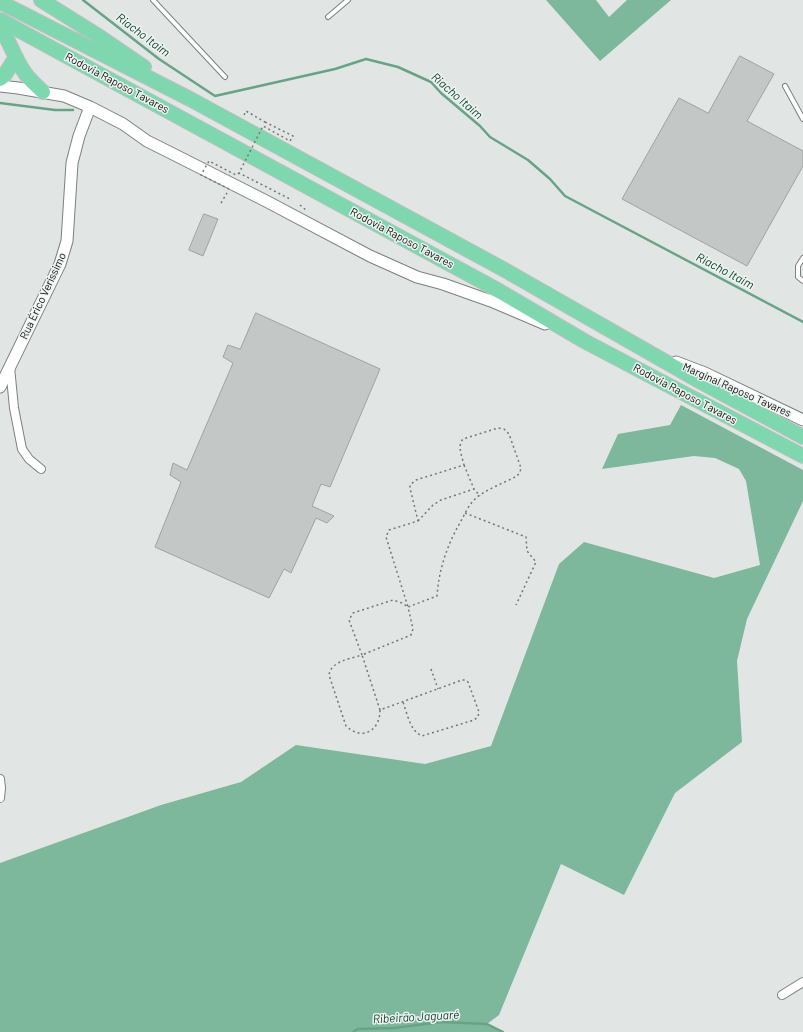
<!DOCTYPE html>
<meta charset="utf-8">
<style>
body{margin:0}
canvas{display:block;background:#e1e6e4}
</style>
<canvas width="803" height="1032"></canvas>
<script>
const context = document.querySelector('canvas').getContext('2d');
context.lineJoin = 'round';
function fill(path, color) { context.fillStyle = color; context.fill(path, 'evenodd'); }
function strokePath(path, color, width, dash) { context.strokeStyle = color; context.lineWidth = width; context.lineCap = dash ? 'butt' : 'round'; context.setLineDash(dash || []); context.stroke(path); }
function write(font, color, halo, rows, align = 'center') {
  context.font = font + ' Barlow,sans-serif'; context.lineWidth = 3; context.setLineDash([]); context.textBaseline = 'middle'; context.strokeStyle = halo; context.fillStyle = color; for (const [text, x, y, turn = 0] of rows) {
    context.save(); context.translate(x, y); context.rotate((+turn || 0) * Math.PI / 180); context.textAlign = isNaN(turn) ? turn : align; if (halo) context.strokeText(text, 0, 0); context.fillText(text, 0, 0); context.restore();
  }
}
const forest = new Path2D(`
 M 546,0 L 596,0 L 609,17 L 627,0 L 671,0 L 600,61 Z
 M 681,405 L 803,470 L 803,501 L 747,619 L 737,661 L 742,742 L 675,793 L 624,895 L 561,864 L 499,1015 L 487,1024 L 503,1032 L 0,1032 L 0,863 L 161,805 L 241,782 L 296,745 L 425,764 L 491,746 L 559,564 L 584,542 L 714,578 L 760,565 L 746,481 L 739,469 L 715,458 L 694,456 L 602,469 L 618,434 L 670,425 Z`);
const stream = new Path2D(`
 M 83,0 L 159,59 L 215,96 L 335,69 L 366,59 L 398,67 L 431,82 L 441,93 L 480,126 L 490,137 L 528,160 L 550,179 L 565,196 L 803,322
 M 0,103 L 55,110 L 73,110
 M 353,1032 L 358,1029 L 394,1028 L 441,1022 L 487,1024 L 503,1032`);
const building = new Path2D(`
 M 740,56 L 774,74 L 747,121 L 803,151 L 803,166 L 747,266 L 622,199 L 679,98 L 708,113 Z
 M 204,214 L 218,219 L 203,256 L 189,250 Z
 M 256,313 L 380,369 L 330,487 L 321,484 L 312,506 L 334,516 L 327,523 L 316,518 L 291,573 L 284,569 L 269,598 L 155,547 L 181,482 L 170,475 L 173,463 L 187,470 L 233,363 L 223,357 L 228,345 L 240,349 Z`);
const path = new Path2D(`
 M 244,115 L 246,111 L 265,122
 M 221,203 L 227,193
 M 300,205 L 307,211
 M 464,465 L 474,489
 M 465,513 L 526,537 L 527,551 L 536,562 L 516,605
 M 418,521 L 433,505 L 441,500 L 474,489 L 480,496
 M 431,669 L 438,689
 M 380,710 L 362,655 L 411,635 L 413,629 L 408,607 L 437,596 C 439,569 447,545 461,521 C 465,514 468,506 474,500 C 484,490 504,483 517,476 L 520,472 L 521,468 L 509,434 L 504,429 L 498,428 L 463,439 C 457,446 462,456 464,465 L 416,480 L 410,485 L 410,488 L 418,521 L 389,530 L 386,537 L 408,607 L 402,603 L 393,600 L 353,613 L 349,620 L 362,655 C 350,659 331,661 329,675 L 346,726 C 362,741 380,731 380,710 L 462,680 L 465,680 L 468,682 L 479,712 L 478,717 L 474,720 L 422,736 C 410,731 407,713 403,702`);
const lane = new Path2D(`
 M 153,0 L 225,77
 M 328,17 L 348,0
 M 785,86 L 803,119
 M 803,258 L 798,266 L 798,277 L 803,281`);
const street = new Path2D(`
 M 10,367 L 14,408 L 22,449 L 29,459 L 41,469
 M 0,779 L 1,788 L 0,798
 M 782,995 L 803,982`);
const secondary = new Path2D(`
 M 0,86 L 18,88 L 64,96 L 90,107 L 123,124 L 147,141 L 175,155 L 266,201 L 370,256 L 417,277 L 443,284 L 491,301 L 545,324
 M 676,362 L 705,373 L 803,420
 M 0,387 L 60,264 L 67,241 L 72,163 L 79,136 L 90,107`);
const highway = new Path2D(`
 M 41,0 L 100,37 L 144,67
 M 0,2 L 190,99 L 503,269 L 701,382 L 803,437
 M 0,20 L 494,288 L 586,342 L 803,456
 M 0,28 C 10,41 14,57 23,70 C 28,79 36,85 43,92
 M 0,79 L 4,76 L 16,57`);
const pathBridge = new Path2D(`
 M 265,122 L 293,136 L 290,141 L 263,126 L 239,173 L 290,199
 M 229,189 L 201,175 L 209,161 L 236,175 L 239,173`);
const streetNames = [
 ["Rodovia Raposo Tavares",117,83,28],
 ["Rodovia Raposo Tavares",402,238,28],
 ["Rua Érico Veríssimo",43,296,-65],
 ["Marginal Raposo Tavares",737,390,24],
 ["Rodovia Raposo Tavares",685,394,28]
];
const waterNames = [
 ["Riacho Itaim",143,35,37],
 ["Riacho Itaim",457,96,41],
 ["Riacho Itaim",725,271,28],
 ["Ribeirão Jaguaré",416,1017,-3]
];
fill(forest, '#7db89c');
strokePath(stream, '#68a388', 2.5);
fill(building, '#c3c8c6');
strokePath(building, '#9ea3a0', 1);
strokePath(lane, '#7c817e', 6);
strokePath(street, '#7c817e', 10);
strokePath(secondary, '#7c817e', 13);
strokePath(highway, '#c0c0c0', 16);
strokePath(path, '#727674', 1.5, [2, 3]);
strokePath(lane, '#fff', 4);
strokePath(street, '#fff', 8);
strokePath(secondary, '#fff', 11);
strokePath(highway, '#7fd7b0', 14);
strokePath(pathBridge, '#727674', 1.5, [2, 3]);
write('11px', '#0c0e0d', '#eef4f1', streetNames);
write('italic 12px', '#0e402d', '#eef4f1', waterNames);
</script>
